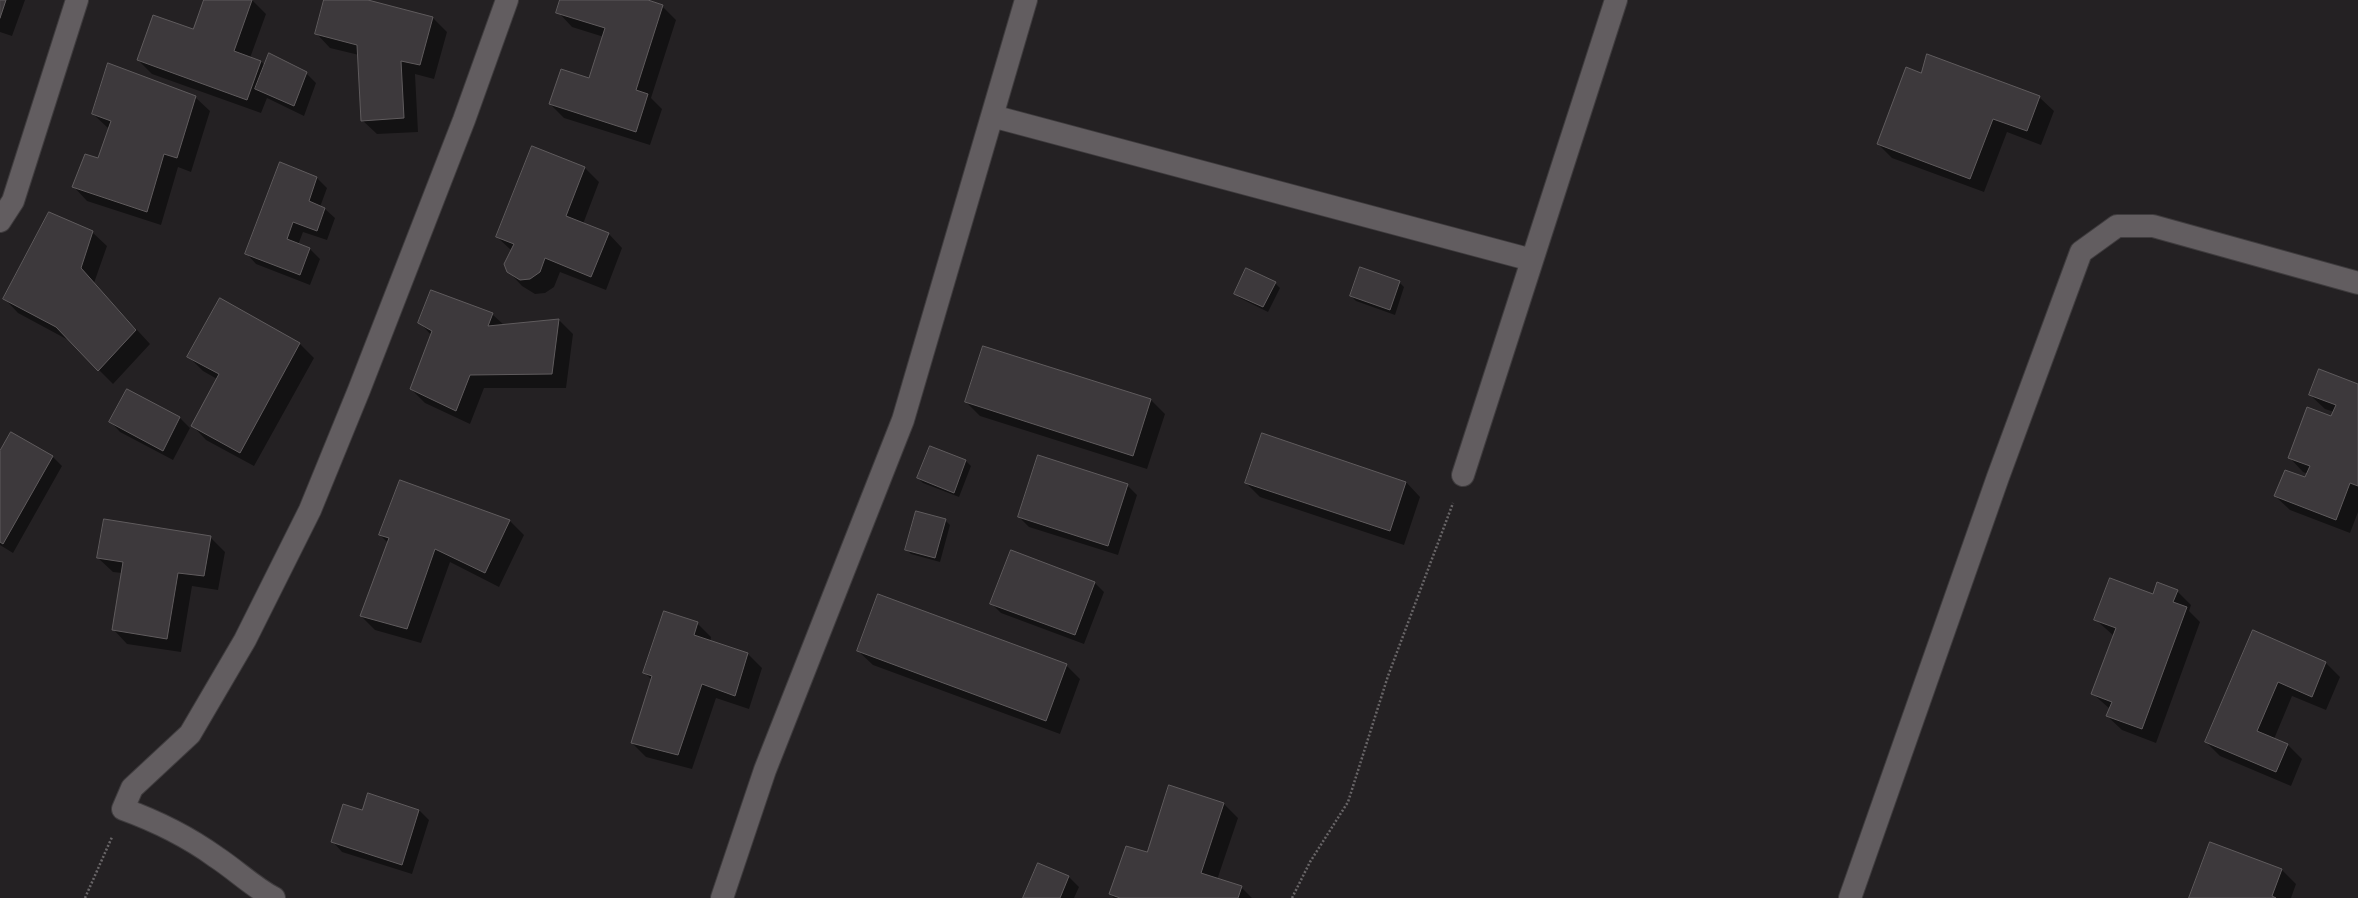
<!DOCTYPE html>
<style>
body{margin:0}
canvas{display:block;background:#242123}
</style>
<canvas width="2358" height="898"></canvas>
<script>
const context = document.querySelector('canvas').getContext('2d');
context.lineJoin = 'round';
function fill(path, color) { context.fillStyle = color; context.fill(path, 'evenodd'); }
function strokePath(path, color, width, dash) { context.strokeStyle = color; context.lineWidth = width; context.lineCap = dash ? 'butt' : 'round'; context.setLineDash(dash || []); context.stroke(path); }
const shadow = new Path2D(`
 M 0,0 L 25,0 L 12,36 L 0,32 Z
 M 205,0 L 252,0 L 266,14 L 250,58 L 261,61 L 265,66 L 306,73 L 316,83 L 304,116 L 267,98 L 261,113 L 152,74 L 138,60 L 194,31 Z
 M 325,0 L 364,0 L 433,18 L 447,32 L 434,79 L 415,74 L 418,132 L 377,134 L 362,120 L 359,55 L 330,48 L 316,33 Z
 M 561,0 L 644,0 L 662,6 L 676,20 L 651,98 L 662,109 L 650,145 L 564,118 L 550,104 L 590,79 L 604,37 L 572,27 L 558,12 Z
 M 1921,74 L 2039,97 L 2054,111 L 2041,145 L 2007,132 L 1984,192 L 1892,158 L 1878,144 Z
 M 195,97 L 210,111 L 191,172 L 178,167 L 161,225 L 87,201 L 73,186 L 99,159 L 109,129 L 93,114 Z
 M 533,148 L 585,168 L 599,182 L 583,224 L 608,233 L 622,248 L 606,290 L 560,272 L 554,287 L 545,293 L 535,294 L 522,286 L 508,271 L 512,251 L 497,237 Z
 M 280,164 L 317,178 L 327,188 L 320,207 L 325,209 L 335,218 L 327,240 L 303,232 L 298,245 L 310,249 L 320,259 L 310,285 L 256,264 L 247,254 Z
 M 92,232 L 107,246 L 94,283 L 150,344 L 113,384 L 70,341 L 18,313 L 4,298 Z
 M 1399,282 L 1404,287 L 1395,315 L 1356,301 L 1351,296 Z
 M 1275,283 L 1280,288 L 1268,312 L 1240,298 L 1235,293 Z
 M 220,300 L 300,344 L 314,358 L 254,466 L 206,440 L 192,425 L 217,379 L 203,371 L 189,357 Z
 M 492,314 L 504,325 L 559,320 L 573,334 L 566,388 L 484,388 L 470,424 L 425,403 L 411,389 L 431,335 L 420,323 Z
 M 2358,385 L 2358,512 L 2350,533 L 2290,510 L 2275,496 L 2306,478 L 2308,474 L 2303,472 L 2289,457 L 2331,418 L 2334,412 L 2325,409 L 2310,395 Z
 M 128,390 L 180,418 L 190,428 L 173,460 L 120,432 L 111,422 Z
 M 1151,400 L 1165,414 L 1147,469 L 980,416 L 966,402 Z
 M 1262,434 L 1406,482 L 1420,497 L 1404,545 L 1260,497 L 1246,483 Z
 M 930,447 L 966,461 L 971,466 L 959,497 L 923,483 L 918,478 Z
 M 0,453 L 52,456 L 62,466 L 13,553 L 0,545 Z
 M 401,481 L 510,521 L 524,535 L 499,587 L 450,562 L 421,643 L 375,630 L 361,616 L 388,543 L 380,535 Z
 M 1127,485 L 1137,495 L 1118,555 L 1029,527 L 1019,517 Z
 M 945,520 L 950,525 L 940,562 L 911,554 L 906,549 Z
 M 210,537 L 225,552 L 218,590 L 192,586 L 181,652 L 127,644 L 113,629 L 122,573 L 113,572 L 98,558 Z
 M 1094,582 L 1104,592 L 1084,644 L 1001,613 L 991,603 Z
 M 2177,591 L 2191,605 L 2189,611 L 2200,622 L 2156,743 L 2122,730 L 2107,716 L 2110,709 L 2093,694 L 2114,636 L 2096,620 L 2153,595 Z
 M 697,623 L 711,637 L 710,642 L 748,654 L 762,668 L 749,709 L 716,698 L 692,769 L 646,757 L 632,743 L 652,680 L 645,673 Z
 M 2253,632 L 2326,663 L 2340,677 L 2326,710 L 2292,696 L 2274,739 L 2288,745 L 2302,759 L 2291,786 L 2220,756 L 2206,742 Z
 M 858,651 L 1066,665 L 1080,679 L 1060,734 L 873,665 Z
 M 1170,786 L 1224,804 L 1238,818 L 1217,880 L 1241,887 L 1252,898 L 1114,898 L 1110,894 L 1147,853 Z
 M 419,810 L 429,820 L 412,874 L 342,852 L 333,842 L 363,812 Z
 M 2211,843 L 2282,870 L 2296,884 L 2291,898 L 2190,898 Z
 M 1039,865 L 1069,877 L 1079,887 L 1074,898 L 1024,898 Z`);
const building = new Path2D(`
 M 0,0 L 6,0 L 0,18 Z
 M 204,0 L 252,0 L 234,51 L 261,61 L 247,100 L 137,60 L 153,15 L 193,29 Z
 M 324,0 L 368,0 L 433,17 L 420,65 L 401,61 L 404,118 L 361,121 L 357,45 L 315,34 Z
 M 560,0 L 648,0 L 663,5 L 636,90 L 648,94 L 636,132 L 549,104 L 561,69 L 589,78 L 605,28 L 556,13 Z
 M 269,53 L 307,72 L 294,106 L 255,89 Z
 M 1927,54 L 2040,96 L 2027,131 L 1993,119 L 1970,179 L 1877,144 L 1906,67 L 1921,73 Z
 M 108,63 L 196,96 L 177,158 L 164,154 L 147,212 L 72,187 L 85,154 L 98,158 L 111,121 L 92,114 Z
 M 532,146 L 585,167 L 566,216 L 609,233 L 591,277 L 545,258 L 540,272 L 530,279 L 520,280 L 507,272 L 504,264 L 514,244 L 496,237 Z
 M 280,162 L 317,177 L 309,201 L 325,208 L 317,231 L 293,222 L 287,239 L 310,248 L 300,275 L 245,254 Z
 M 49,212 L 93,231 L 81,268 L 136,330 L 98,371 L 56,327 L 3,299 Z
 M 1360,267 L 1400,281 L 1390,310 L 1350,296 Z
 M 1246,268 L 1276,282 L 1263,307 L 1234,294 Z
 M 431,290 L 493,313 L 488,326 L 559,319 L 552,374 L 470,375 L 456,411 L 410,389 L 432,331 L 418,323 Z
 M 220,298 L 300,343 L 240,453 L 191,426 L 219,374 L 187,357 Z
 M 983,346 L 1151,399 L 1133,456 L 965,402 Z
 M 2319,369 L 2358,384 L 2358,486 L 2350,483 L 2336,520 L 2274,496 L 2285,470 L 2305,477 L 2310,466 L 2288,458 L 2307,407 L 2331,416 L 2336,405 L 2309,395 Z
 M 127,389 L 180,417 L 163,451 L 109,422 Z
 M 11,432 L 53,456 L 3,544 L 0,542 L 0,451 Z
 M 1262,433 L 1406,482 L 1390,531 L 1245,483 Z
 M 930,446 L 966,460 L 954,493 L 917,478 Z
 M 1038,455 L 1128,484 L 1108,546 L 1018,517 Z
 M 400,480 L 510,520 L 485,573 L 435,549 L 407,629 L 360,616 L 389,538 L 379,535 Z
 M 916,511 L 946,519 L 935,558 L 905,550 Z
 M 104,519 L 211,536 L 204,576 L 178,573 L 167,639 L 112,630 L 123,562 L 97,558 Z
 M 1011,550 L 1095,582 L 1075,635 L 990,604 Z
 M 2110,578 L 2153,594 L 2157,582 L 2178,590 L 2173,602 L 2187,607 L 2142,729 L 2106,716 L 2112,702 L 2091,694 L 2116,628 L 2094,620 Z
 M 878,594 L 1067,664 L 1046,721 L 857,651 Z
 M 664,611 L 698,622 L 694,635 L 748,653 L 735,696 L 702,684 L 678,755 L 631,743 L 652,676 L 643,673 Z
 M 2253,630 L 2326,662 L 2312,697 L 2278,682 L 2257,731 L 2288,744 L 2276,772 L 2205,742 Z
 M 1169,785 L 1224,803 L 1201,873 L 1242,886 L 1238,898 L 1120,898 L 1109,894 L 1126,846 L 1147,852 Z
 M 368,793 L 419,810 L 402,865 L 331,842 L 343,804 L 362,810 Z
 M 2210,842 L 2282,869 L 2272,896 L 2276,898 L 2189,898 Z
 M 1038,863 L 1069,876 L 1060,898 L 1023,898 Z`);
const path = new Path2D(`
 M 85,898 L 112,837
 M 1292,898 L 1310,862 L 1348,802 L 1388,676 L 1453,503`);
const minor = new Path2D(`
 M 992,116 L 1532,260
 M 0,221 L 13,201 L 77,0
 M 1463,475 L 1616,0
 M 274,898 C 253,887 236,870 216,857 C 187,836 156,821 123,809 L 132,788 L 190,734 L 245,640 L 310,510 L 359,390 L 464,120 L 507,0
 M 722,898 L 765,770 L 903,420 L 1026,0
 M 1850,898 L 1998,477 L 2081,252 L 2117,226 L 2153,226 L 2358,283`);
fill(shadow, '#0007');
fill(building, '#3d393c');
strokePath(building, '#5f5b5d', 1);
strokePath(minor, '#3f3c3e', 24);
strokePath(path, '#686567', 2.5, [2, 2]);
strokePath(minor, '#625d60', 22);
</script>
